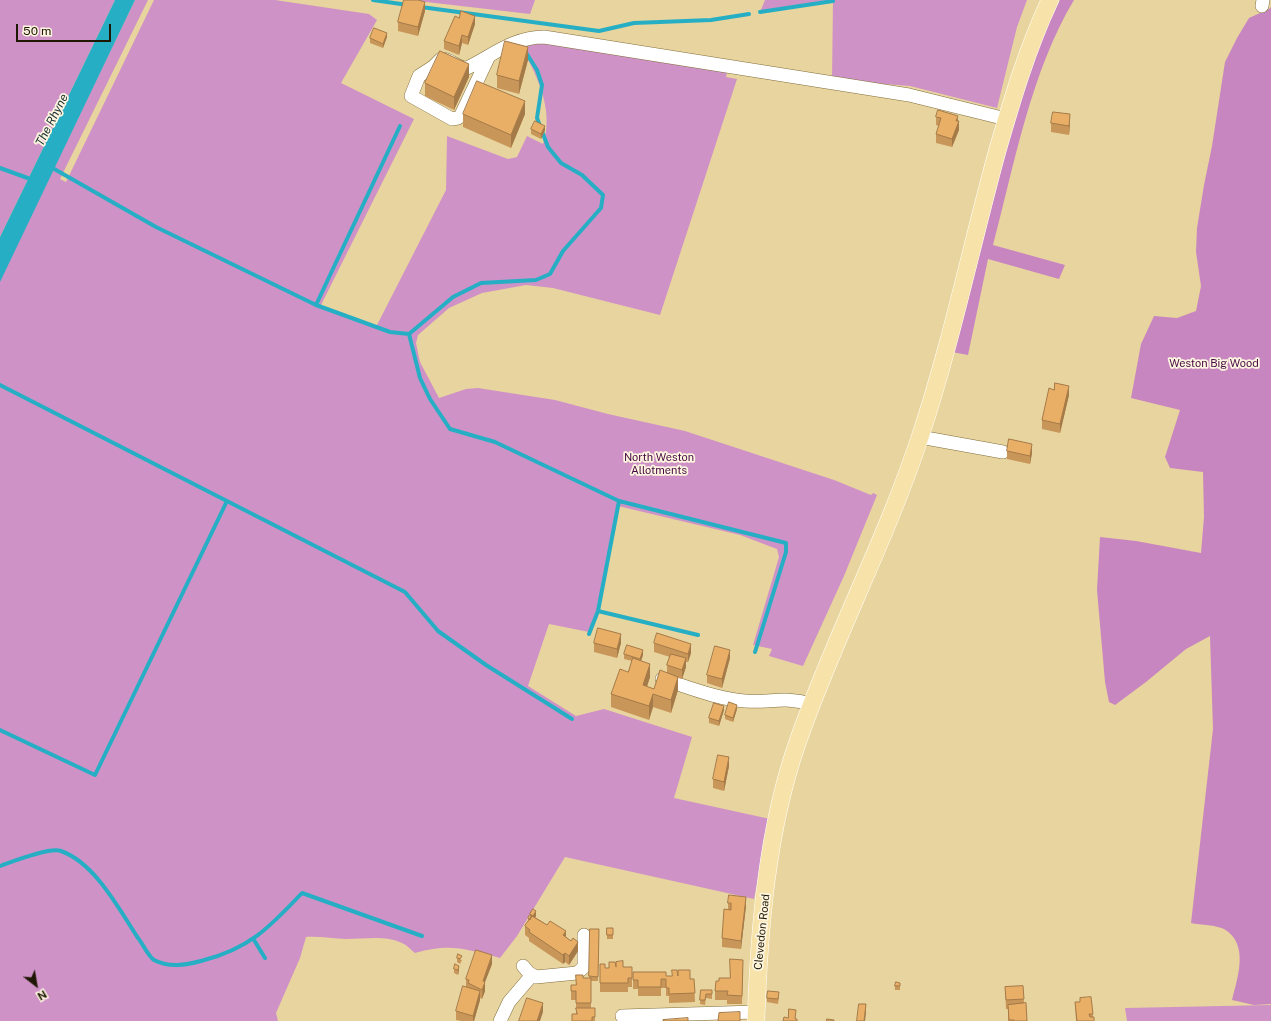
<!DOCTYPE html>
<style>
body{margin:0}
#map{position:relative;width:1271px;height:1021px;overflow:hidden;background:#e8d49e;font-family:"Public Sans",sans-serif}
canvas{display:block}
.north{position:absolute;left:16px;top:965px;width:40px;height:40px;-webkit-text-stroke:3px #fef6e0;paint-order:stroke;rotate:149deg;font-size:11px;font-weight:700;line-height:16px;text-align:center;color:#1e1703}
.north::after{content:'';display:block;margin:auto;width:14px;height:18px;background:#1e1703;clip-path:polygon(50% 0,100% 100%,50% 72%,0 100%)}
.scale{position:absolute;left:16px;top:24px;width:95px;height:18px;box-sizing:border-box;border:2px solid #1e1703;border-top:0;padding-left:5px;font-size:12px;line-height:14px;white-space:nowrap;color:#1e1703;-webkit-text-stroke:3px #fef6e0;paint-order:stroke}
</style>
<div id="map">
<canvas width="1271" height="1021"></canvas>
<div class="north">N</div>
<div class="scale">50 m</div>
</div>
<script>
const context = document.querySelector('canvas').getContext('2d');
context.lineJoin = 'round';
function fill(path, color) { context.fillStyle = color; context.fill(path, 'evenodd'); }
function strokePath(path, color, width, dash) { context.strokeStyle = color; context.lineWidth = width; context.lineCap = dash ? 'butt' : 'round'; context.setLineDash(dash || []); context.stroke(path); }
function write(font, color, halo, rows, align = 'center') {
  context.font = font + ' "Public Sans",sans-serif'; context.lineWidth = 3.5; context.setLineDash([]); context.textBaseline = 'middle'; context.strokeStyle = halo; context.fillStyle = color; for (const [text, x, y, turn = 0] of rows) {
    context.save(); context.translate(x, y); context.rotate((+turn || 0) * Math.PI / 180); context.textAlign = isNaN(turn) ? turn : align; if (halo) context.strokeText(text, 0, 0); context.fillText(text, 0, 0); context.restore();
  }
}
const green = new Path2D(`
 M 0,0 L 115,0 L 0,237 Z
 M 135,0 L 148,0 L 60,179 L 66,182 L 154,0 L 275,0 L 369,14 L 377,20 L 341,83 L 414,119 L 320,307 L 376,327 L 446,190 L 447,136 L 508,159 L 517,157 L 527,136 L 543,144 C 555,110 536,73 519,43 L 532,40 L 723,70 L 727,73 L 726,77 L 737,79 L 660,315 L 553,288 L 526,285 L 482,293 L 449,308 L 418,335 L 416,343 L 420,362 L 439,398 L 466,389 L 478,388 L 555,400 L 608,414 L 685,431 L 834,480 L 871,495 L 873,493 L 877,495 L 844,576 L 803,666 L 769,656 L 772,649 L 753,645 L 779,557 L 777,549 L 740,535 L 618,506 L 598,611 L 589,632 L 549,624 L 528,686 L 576,716 L 604,709 L 692,737 L 674,798 L 770,819 L 754,899 L 565,857 L 517,936 L 500,958 C 465,949 451,943 415,953 C 411,950 407,945 402,943 C 386,935 364,939 346,939 C 333,939 320,936 306,937 L 300,958 L 276,1013 L 278,1021 L 0,1021 L 0,280 Z
 M 409,0 L 535,0 L 530,14 Z
 M 765,0 L 1027,0 L 1017,27 L 997,108 L 910,86 L 832,80 L 833,1 L 760,12 Z
 M 1271,1005 L 1271,1021 L 1127,1021 L 1125,1008 Z`);
const forest = new Path2D(`
 M 1060,0 L 1074,0 C 1031,71 1014,166 993,245 L 1065,265 L 1059,279 L 988,259 L 968,355 L 952,352 C 973,273 992,194 1015,116 C 1027,78 1038,34 1060,0 Z
 M 1271,7 L 1271,1004 L 1254,1005 L 1232,1000 C 1237,979 1250,944 1224,929 C 1216,925 1201,925 1191,923 L 1213,729 L 1210,636 L 1186,649 L 1146,682 L 1115,705 L 1109,702 L 1105,682 L 1097,590 L 1100,537 L 1136,541 L 1201,553 L 1204,517 L 1203,472 L 1170,468 L 1165,457 L 1180,410 L 1131,398 L 1141,344 L 1154,316 L 1177,318 L 1196,311 L 1201,286 L 1196,252 L 1197,228 L 1204,185 L 1212,146 L 1225,62 L 1237,38 L 1249,18 L 1269,9 Z`);
const water = new Path2D(`
 M 115,0 L 135,0 L 0,282 L 0,237 Z`);
const stream = new Path2D(`
 M 373,0 L 408,5
 M 421,7 L 599,31 L 634,23 L 711,20 L 749,14
 M 760,12 L 833,1
 M 49,166 L 156,227 L 316,305 L 390,332 L 409,334 L 453,297 L 481,283 L 536,280 L 550,274 L 563,251 L 601,208 L 603,195 L 582,175 L 561,163 L 548,147 L 537,118 L 542,85 L 537,70 L 525,51
 M 0,168 L 33,180
 M 316,305 L 400,126
 M 409,334 L 420,378 L 430,399 L 450,429 L 495,442 L 619,501 L 786,543 L 786,552 L 755,652
 M 0,385 L 405,592 L 438,631 L 486,665 L 572,719
 M 598,611 L 698,635
 M 589,634 L 598,611 L 619,501
 M 0,730 L 95,775 L 227,501
 M 0,866 C 12,862 49,847 61,851 C 95,863 119,909 138,938 C 143,944 148,956 154,960 C 169,968 186,965 201,961 C 249,949 269,928 302,893 L 422,936
 M 254,940 L 265,958`);
const minor = new Path2D(`
 M 1262,6 L 1263,0
 M 489,56 L 461,115 L 458,118 L 452,119 L 411,96 L 419,76 L 433,67 L 441,59 C 451,58 457,69 467,68 C 493,55 514,37 544,37 L 909,95 L 1006,119
 M 920,437 L 1003,452
 M 662,679 C 688,687 717,699 745,701 C 771,703 784,696 811,704
 M 523,966 L 529,973 L 536,977 L 577,973 L 584,967 L 584,935
 M 622,1016 L 756,1012
 M 500,1021 L 509,1002 L 532,975`);
const major = new Path2D(`
 M 756,1021 C 759,928 767,829 798,741 C 834,638 886,540 920,437 C 951,344 971,247 997,152 C 1012,100 1027,49 1050,0`);
const wall = new Path2D(`
 M 425,11 L 418,36 L 398,31 L 398,22 Z
 M 459,18 L 475,24 L 468,45 L 462,43 L 459,55 L 444,49 L 444,41 Z
 M 387,37 L 383,48 L 370,43 L 370,38 Z
 M 528,60 L 519,94 L 497,88 L 497,75 Z
 M 469,77 L 454,110 L 425,96 L 425,83 Z
 M 463,114 L 525,114 L 511,148 L 463,127 Z
 M 936,117 L 958,121 L 959,130 L 952,147 L 936,143 L 936,134 L 939,126 L 936,125 Z
 M 1051,123 L 1070,123 L 1069,135 L 1051,132 Z
 M 531,129 L 545,130 L 541,139 L 531,134 Z
 M 1054,390 L 1069,395 L 1060,433 L 1042,429 L 1042,420 Z
 M 1007,451 L 1032,453 L 1030,464 L 1007,459 Z
 M 594,643 L 621,643 L 617,658 L 594,652 Z
 M 654,643 L 691,653 L 688,662 L 686,662 L 686,667 L 682,679 L 678,678 L 678,690 L 671,713 L 653,707 L 649,720 L 611,707 L 611,694 L 628,672 L 632,661 L 624,659 L 624,654 L 643,655 L 641,661 L 650,677 L 647,687 L 654,689 L 667,673 L 667,665 L 670,657 L 654,652 Z
 M 730,658 L 722,688 L 707,683 L 707,675 Z
 M 737,709 L 733,722 L 725,719 L 725,715 Z
 M 724,710 L 719,726 L 709,723 L 709,718 Z
 M 729,766 L 724,791 L 713,788 L 713,779 Z
 M 728,903 L 746,906 L 741,949 L 722,947 L 722,938 L 728,909 Z
 M 530,914 L 536,916 L 535,917 L 566,937 L 578,951 L 569,965 L 565,962 L 563,964 L 529,941 L 529,938 L 525,935 L 525,926 L 528,922 L 528,918 L 530,915 Z
 M 607,928 L 613,928 L 613,939 L 607,939 Z
 M 590,929 L 599,929 L 598,981 L 591,981 L 591,1008 L 595,1017 L 595,1021 L 572,1021 L 576,1014 L 576,1000 L 571,1000 L 571,985 L 576,985 L 583,978 L 589,978 Z
 M 457,958 L 462,960 L 460,964 L 457,962 Z
 M 492,964 L 485,982 L 485,991 L 482,999 L 480,998 L 480,1000 L 474,1021 L 461,1021 L 456,1020 L 456,1011 L 466,987 L 466,979 Z
 M 600,964 L 605,968 L 632,967 L 632,987 L 628,987 L 628,992 L 600,992 Z
 M 743,968 L 742,1004 L 727,1004 L 727,1000 L 715,1000 L 715,991 L 719,981 L 730,978 Z
 M 454,969 L 459,970 L 458,975 L 454,973 Z
 M 633,972 L 666,976 L 678,976 L 690,979 L 694,979 L 695,1002 L 669,1003 L 669,996 L 666,996 L 666,988 L 661,988 L 661,996 L 638,996 L 638,989 L 633,989 Z
 M 900,983 L 900,990 L 895,990 L 895,986 Z
 M 1023,986 L 1024,1003 L 1027,1021 L 1008,1021 L 1008,1009 L 1006,1009 L 1005,987 Z
 M 701,990 L 712,990 L 712,999 L 706,998 L 705,1005 L 700,1004 Z
 M 779,997 L 778,1004 L 767,1002 L 767,998 Z
 M 1080,998 L 1093,1014 L 1093,1017 L 1094,1021 L 1076,1021 L 1075,1002 L 1080,1002 Z`);
const shadedWall = new Path2D(`
 M 425,2 L 425,11 L 418,36 L 418,27 Z
 M 475,16 L 475,24 L 468,45 L 468,37 Z
 M 387,33 L 387,37 L 383,48 L 383,44 Z
 M 462,35 L 462,43 L 459,55 L 459,46 Z
 M 528,47 L 528,60 L 519,94 L 519,81 Z
 M 469,64 L 469,77 L 454,110 L 454,97 Z
 M 525,101 L 525,114 L 511,148 L 511,135 Z
 M 1070,114 L 1070,123 L 1069,135 L 1069,126 Z
 M 958,116 L 958,124 L 959,121 L 959,130 L 952,147 L 952,139 Z
 M 545,126 L 545,130 L 541,139 L 541,134 Z
 M 1069,386 L 1069,395 L 1060,433 L 1060,424 Z
 M 1032,444 L 1032,453 L 1030,464 L 1030,456 Z
 M 621,634 L 621,643 L 617,658 L 617,649 Z
 M 691,644 L 691,653 L 688,662 L 688,654 Z
 M 643,650 L 643,655 L 640,664 L 640,659 Z
 M 730,650 L 730,658 L 722,688 L 722,679 Z
 M 686,658 L 686,667 L 682,679 L 682,670 Z
 M 650,664 L 650,677 L 643,698 L 643,685 Z
 M 678,677 L 678,690 L 671,713 L 671,700 Z
 M 653,694 L 653,707 L 649,720 L 649,706 Z
 M 737,705 L 737,709 L 733,722 L 733,718 Z
 M 724,706 L 724,710 L 719,726 L 719,721 Z
 M 729,757 L 729,766 L 724,791 L 724,782 Z
 M 746,897 L 746,906 L 741,949 L 741,941 Z
 M 536,911 L 536,916 L 533,920 L 533,916 Z
 M 566,931 L 566,940 L 563,935 Z
 M 578,942 L 578,951 L 569,965 L 569,956 Z
 M 565,953 L 565,962 L 563,964 L 563,955 Z
 M 492,955 L 492,964 L 485,982 L 485,991 L 482,999 L 483,981 Z
 M 459,966 L 459,970 L 458,975 L 458,970 Z
 M 480,991 L 480,1000 L 474,1021 L 473,1021 L 473,1016 Z
 M 543,1003 L 543,1012 L 540,1021 L 537,1021 Z
 M 866,1004 L 866,1013 L 865,1021 L 864,1021 Z`);
const building = new Path2D(`
 M 404,0 L 418,0 L 425,2 L 418,27 L 398,22 Z
 M 461,11 L 475,16 L 468,37 L 462,35 L 459,46 L 444,41 L 455,16 L 459,18 Z
 M 374,28 L 387,33 L 383,44 L 370,38 Z
 M 505,41 L 528,47 L 519,81 L 497,75 Z
 M 440,51 L 469,64 L 454,97 L 425,83 Z
 M 477,81 L 525,101 L 511,135 L 463,114 Z
 M 938,110 L 958,116 L 956,121 L 959,121 L 952,139 L 936,134 L 941,118 L 936,117 Z
 M 1053,112 L 1070,114 L 1069,126 L 1051,123 Z
 M 535,121 L 545,126 L 541,134 L 531,129 Z
 M 1055,383 L 1069,386 L 1060,424 L 1042,420 L 1049,388 L 1054,390 Z
 M 1009,439 L 1032,444 L 1030,456 L 1007,451 Z
 M 598,628 L 621,634 L 617,649 L 594,643 Z
 M 657,633 L 691,644 L 688,654 L 654,643 Z
 M 627,645 L 643,650 L 640,659 L 624,654 Z
 M 715,646 L 730,650 L 722,679 L 707,675 Z
 M 671,654 L 686,658 L 682,670 L 667,665 Z
 M 633,658 L 650,664 L 643,685 L 654,689 L 660,670 L 678,677 L 671,700 L 653,694 L 649,706 L 611,694 L 620,669 L 628,672 Z
 M 729,702 L 737,705 L 733,718 L 725,715 Z
 M 714,703 L 724,706 L 719,721 L 709,718 Z
 M 718,755 L 729,757 L 724,782 L 713,779 Z
 M 729,895 L 746,897 L 741,941 L 722,938 L 724,909 L 731,910 L 731,903 L 728,903 Z
 M 533,909 L 536,911 L 533,916 L 530,914 Z
 M 530,915 L 532,916 L 530,920 L 528,918 Z
 M 532,916 L 547,925 L 550,921 L 566,931 L 563,935 L 571,941 L 573,938 L 578,942 L 569,956 L 565,953 L 563,955 L 529,932 L 530,930 L 525,926 Z
 M 607,928 L 613,928 L 613,935 L 607,935 Z
 M 590,929 L 599,929 L 598,977 L 589,976 Z
 M 476,950 L 492,955 L 483,981 L 485,982 L 482,990 L 468,983 L 469,980 L 466,979 Z
 M 458,954 L 462,956 L 460,959 L 457,958 Z
 M 730,959 L 743,960 L 742,996 L 727,995 L 728,991 L 715,991 L 716,981 L 719,981 L 719,978 L 730,978 Z
 M 623,961 L 623,967 L 632,967 L 632,978 L 628,978 L 628,983 L 600,983 L 600,964 L 605,964 L 605,968 L 609,968 L 609,962 L 615,962 L 616,967 L 616,962 Z
 M 455,964 L 459,966 L 458,970 L 454,969 Z
 M 672,970 L 677,970 L 678,976 L 678,970 L 690,970 L 690,979 L 694,979 L 695,993 L 669,994 L 669,988 L 666,988 L 666,979 L 661,979 L 661,987 L 638,987 L 638,980 L 633,980 L 633,972 L 666,972 L 666,976 L 672,976 Z
 M 576,975 L 583,975 L 583,978 L 591,978 L 591,1003 L 576,1003 L 576,991 L 571,991 L 571,985 L 576,985 Z
 M 896,982 L 900,983 L 900,986 L 895,986 Z
 M 463,986 L 480,991 L 473,1016 L 456,1011 Z
 M 1023,986 L 1024,999 L 1006,1000 L 1005,987 Z
 M 701,990 L 712,990 L 712,994 L 706,994 L 705,1000 L 700,1000 Z
 M 768,991 L 779,992 L 778,999 L 767,998 Z
 M 1091,997 L 1093,1014 L 1089,1014 L 1090,1017 L 1094,1017 L 1094,1021 L 1077,1021 L 1075,1002 L 1080,1002 L 1080,998 Z
 M 527,998 L 543,1003 L 537,1021 L 519,1021 Z
 M 1026,1003 L 1027,1021 L 1014,1021 L 1014,1020 L 1009,1020 L 1008,1005 Z
 M 859,1004 L 866,1004 L 864,1021 L 857,1021 Z
 M 576,1008 L 595,1008 L 595,1017 L 592,1017 L 592,1021 L 572,1021 L 572,1014 L 577,1014 Z
 M 789,1009 L 796,1010 L 795,1019 L 797,1019 L 797,1021 L 783,1021 L 784,1017 L 788,1018 Z
 M 740,1012 L 740,1021 L 718,1021 L 719,1013 Z
 M 688,1018 L 688,1021 L 663,1021 L 663,1020 Z
 M 827,1019 L 834,1020 L 834,1021 L 827,1021 Z`);
const parkNames = [
 ["Weston Big Wood",1214,364],
 ["North Weston",659,458],
 ["Allotments",659,471]
];
const streetNames = [
 ["Clevedon Road",762,932,-84]
];
const waterNames = [
 ["The Rhyne",52,120,-63]
];
fill(green, '#cf92c7');
fill(forest, '#c886c1');
fill(water, '#26afc4');
strokePath(stream, '#26afc4', 4);
strokePath(minor, '#806e3b', 14);
strokePath(major, '#fff', 18);
strokePath(minor, '#fff', 13);
strokePath(major, '#f7e3a9', 17);
fill(wall, '#c99659');
fill(shadedWall, '#a47a48');
fill(building, '#eaaf67');
strokePath(building, '#a47a48', 1);
write('11px', '#460842', '#fef6e0', parkNames);
write('11px', '#1e1703', '#fef6e0', streetNames);
write('italic 12px', '#20363a', '#fef6e0', waterNames);
</script>
